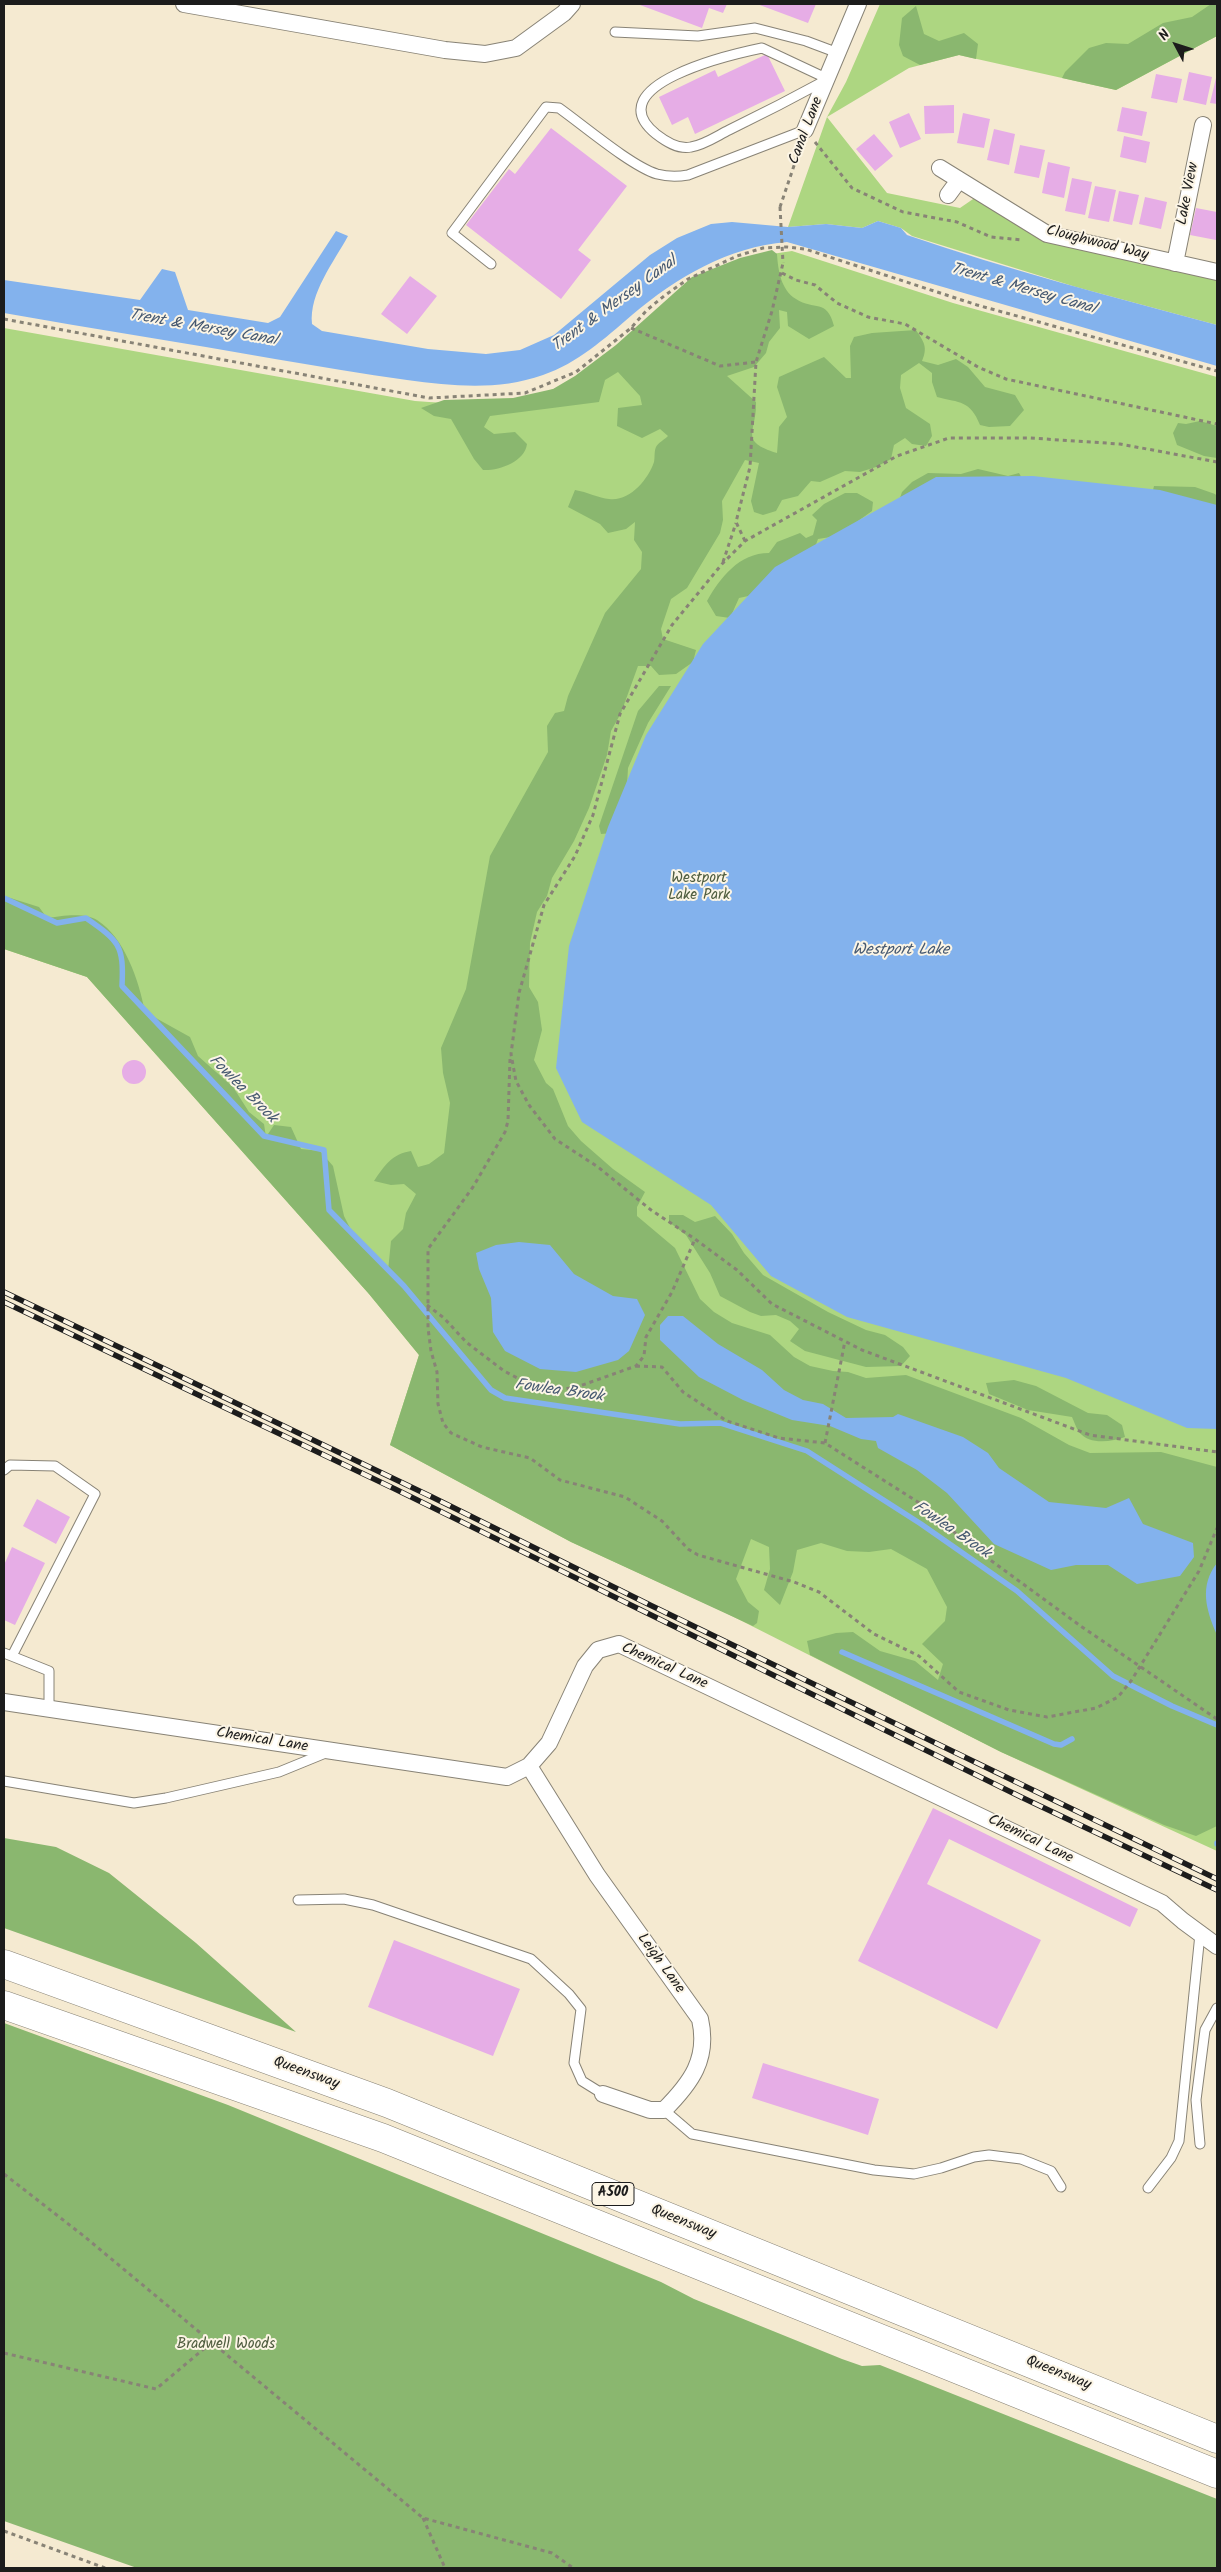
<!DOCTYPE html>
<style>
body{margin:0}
#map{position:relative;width:1221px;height:2572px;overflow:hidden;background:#f5ead1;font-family:Kalam,sans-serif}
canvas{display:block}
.frame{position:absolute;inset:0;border:5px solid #1c1c1c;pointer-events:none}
.north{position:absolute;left:1151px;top:20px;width:50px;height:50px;-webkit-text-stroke:4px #fcf5e5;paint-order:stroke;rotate:310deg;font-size:14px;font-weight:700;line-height:20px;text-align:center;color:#1c1c1c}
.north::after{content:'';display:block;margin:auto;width:18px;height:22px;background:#1c1c1c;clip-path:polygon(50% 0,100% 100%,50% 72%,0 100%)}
</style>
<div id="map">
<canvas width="1221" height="2572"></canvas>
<div class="frame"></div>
<div class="north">N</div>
</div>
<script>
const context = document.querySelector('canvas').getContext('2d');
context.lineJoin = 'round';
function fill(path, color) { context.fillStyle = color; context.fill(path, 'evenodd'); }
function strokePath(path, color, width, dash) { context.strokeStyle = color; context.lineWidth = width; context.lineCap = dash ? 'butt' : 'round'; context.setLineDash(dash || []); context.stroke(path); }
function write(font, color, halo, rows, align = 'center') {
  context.font = font + ' Kalam,sans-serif'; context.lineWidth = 4; context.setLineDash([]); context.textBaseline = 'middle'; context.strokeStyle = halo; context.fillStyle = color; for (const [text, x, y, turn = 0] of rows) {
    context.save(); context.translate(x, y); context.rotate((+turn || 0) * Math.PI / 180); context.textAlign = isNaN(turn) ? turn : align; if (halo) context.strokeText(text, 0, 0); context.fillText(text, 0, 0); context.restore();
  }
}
const green = new Path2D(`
 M 880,4 L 1217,4 L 1217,36 L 1116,90 L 959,55 L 909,68 L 827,117 L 887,193 L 960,208 L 976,197 L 1040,236 L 1217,278 L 1217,325 L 1076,287 L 912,236 L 901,228 L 878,221 L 862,228 L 826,224 L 788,227 L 827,117 L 846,82 Z
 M 792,251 L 953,303 L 1217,377 L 1217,1851 L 1001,1752 L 726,1613 L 571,1542 L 390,1445 L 419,1355 L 369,1294 L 87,977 L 4,949 L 4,328 L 415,401 C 480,406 520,406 580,378 L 765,255 Z`);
const forest = new Path2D(`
 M 1211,4 L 1217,4 L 1217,36 L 1116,90 L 1062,78 L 1065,72 L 1089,48 L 1106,43 L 1128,44 L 1163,23 L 1192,17 Z
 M 916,6 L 924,34 L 939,41 L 964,33 L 978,44 L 976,59 L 959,55 L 920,65 L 903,56 L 899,45 L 902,18 Z
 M 772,250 L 777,254 C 778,270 781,290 796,299 C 814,311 827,298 834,326 L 809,339 L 788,326 L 787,312 L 779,310 L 780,328 L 769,342 L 766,353 L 754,367 L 727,376 L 756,402 C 757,432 738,441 777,453 L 779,427 L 787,417 L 777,387 L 779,377 L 824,357 L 846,378 L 851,378 L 850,346 L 854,337 L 872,333 L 916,330 C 924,342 928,347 922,361 L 938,365 L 956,359 L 968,367 L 985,387 L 1015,395 L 1024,410 L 1010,426 L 989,427 L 980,425 C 970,400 960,403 937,397 L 932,382 L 932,373 L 919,363 L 901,375 L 900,388 L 906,408 L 930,424 L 932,436 L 926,446 L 912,444 L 905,438 L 894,445 L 891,459 L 876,467 L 860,472 L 845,471 L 820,482 L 811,481 L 798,496 L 782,500 L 776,511 L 763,515 L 754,512 L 751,501 L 759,463 L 745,460 L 722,501 L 723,520 L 720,533 L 687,588 L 671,599 L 661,629 L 663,639 L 696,650 L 693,662 L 676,674 L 659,675 L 651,666 L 638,666 L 621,713 L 611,731 L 607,755 L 589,808 L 574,841 L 552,878 L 547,896 L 537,912 L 530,943 L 529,987 L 538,1002 L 542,1030 L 534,1060 L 546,1083 L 553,1089 L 568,1126 L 581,1141 L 613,1169 L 645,1192 L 637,1207 L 637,1216 L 675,1248 L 700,1299 L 714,1312 L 732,1323 L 770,1335 L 794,1357 L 810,1366 L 833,1371 L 848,1372 L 866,1378 L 906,1375 L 1021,1418 L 1069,1445 L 1090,1453 L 1161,1452 L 1217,1467 L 1217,1826 L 1196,1836 L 1164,1825 L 1001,1752 L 810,1655 L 807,1641 L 836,1633 L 853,1632 L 880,1651 L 915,1661 L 938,1680 L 943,1664 L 922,1644 L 945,1621 L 947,1607 L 927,1569 L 891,1549 L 869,1552 L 847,1551 L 821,1543 L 797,1550 L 793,1572 L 780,1605 L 764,1590 L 770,1569 L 769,1547 L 751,1539 L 736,1579 L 748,1602 L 759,1611 L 757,1623 L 753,1626 L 571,1542 L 390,1445 L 419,1355 L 369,1294 L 87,977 L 4,949 L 4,896 L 39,907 L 47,918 C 61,916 84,912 97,920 C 125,938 139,981 145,1012 L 190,1037 L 198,1056 L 233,1087 L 249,1112 L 264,1124 L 266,1137 L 274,1125 L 291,1127 L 301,1149 L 320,1151 L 333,1166 L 344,1216 L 352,1232 L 363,1248 L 374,1255 L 388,1271 L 391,1241 L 403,1229 L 406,1213 L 416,1194 L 404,1184 L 391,1185 L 374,1181 C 384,1166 392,1154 411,1151 L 418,1167 L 429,1164 L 444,1153 L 450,1103 L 443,1073 L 441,1048 L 466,989 L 490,856 L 548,752 L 547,726 L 555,713 L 564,711 L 568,696 L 605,613 L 641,569 L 642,552 L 634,540 L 635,522 L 626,529 L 608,533 L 600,524 L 568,507 L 575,490 C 587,492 599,498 609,499 C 629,502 648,480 654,462 C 655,458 654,451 656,447 C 658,443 665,439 668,436 L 660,429 L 642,438 L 617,426 L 618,408 L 642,405 L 640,396 L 618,372 L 605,380 L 599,402 L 490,416 L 484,427 L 494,434 L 515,432 L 527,444 C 525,462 498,471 483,470 L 474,459 L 451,419 L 434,416 L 421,408 L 444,400 L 513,398 L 553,389 L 575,376 L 616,345 L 692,277 L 740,258 Z
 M 1200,421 L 1217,426 L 1217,458 L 1204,456 L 1177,445 L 1173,433 L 1178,423 L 1186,424 Z
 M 978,469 L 1008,476 L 1019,473 L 1024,482 L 900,498 L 902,492 L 912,482 L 928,473 L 961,474 Z
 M 1154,486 L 1195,487 L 1215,494 L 1217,496 L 1217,517 L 1151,498 Z
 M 845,493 L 857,493 L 873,502 L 872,511 L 837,536 L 818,539 L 814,550 L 753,595 L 739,598 L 730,618 L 716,616 L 707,601 C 720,578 739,553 769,553 L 777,542 L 800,533 L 806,538 L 813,535 L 817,520 L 812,515 L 824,504 Z
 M 659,686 L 671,686 L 648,723 L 628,768 L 627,785 L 612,833 L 601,834 L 599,826 L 638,711 Z
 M 669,1215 L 683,1215 L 695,1222 L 715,1216 L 732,1234 L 744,1253 L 763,1275 L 828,1312 L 866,1330 L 885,1335 L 903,1347 L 910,1356 L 901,1366 L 866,1367 L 805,1351 L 790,1341 L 799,1329 L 790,1321 L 776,1315 L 761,1316 L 750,1312 L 720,1296 L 710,1273 L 686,1235 L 669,1222 Z
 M 1014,1380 L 1036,1386 L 1088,1413 L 1107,1415 L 1122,1425 L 1125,1437 C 1111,1442 1089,1445 1079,1432 C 1076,1428 1074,1421 1072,1417 L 1028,1410 L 989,1394 L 986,1383 Z
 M 4,1838 L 56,1847 L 109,1873 L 196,1943 L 296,2032 L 4,1928 Z
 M 4,2023 L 228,2105 L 661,2282 L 694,2299 L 842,2359 L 862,2366 L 880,2365 L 1217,2499 L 1217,2568 L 137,2568 L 4,2521 Z`);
const water = new Path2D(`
 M 878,221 L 901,228 L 907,235 C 1009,270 1113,297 1217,325 L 1217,366 L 787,242 C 728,247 677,277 632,315 C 604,339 578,363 543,375 C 497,391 453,386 407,380 C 363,374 319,366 275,359 C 185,343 94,329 4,313 L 4,280 L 140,300 L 162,269 L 175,272 L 188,310 L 268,323 L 280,317 L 336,231 L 348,236 C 334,262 309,293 312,324 L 322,331 L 428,349 L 486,354 L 520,350 L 554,335 L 650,255 L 677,238 L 711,224 L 732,222 L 788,227 L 826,224 L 862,228 Z
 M 1033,476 L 1160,490 L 1217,505 L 1217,1429 L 1187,1428 L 1066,1378 L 847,1317 L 771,1276 L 711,1205 L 582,1122 L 556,1068 L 569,946 L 608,827 L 646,735 L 703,644 L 775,567 L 936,477 Z
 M 519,1242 L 550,1245 L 574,1274 L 613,1296 L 637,1299 L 645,1315 L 629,1351 L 618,1360 L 576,1372 L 540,1369 L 505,1351 L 493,1332 L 491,1298 L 479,1269 L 476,1253 L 496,1245 Z
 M 668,1316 L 683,1316 L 718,1344 L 762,1370 L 784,1390 L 803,1400 L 823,1404 L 846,1418 L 893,1417 L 898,1414 L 963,1437 L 988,1453 L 999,1468 L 1049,1502 L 1106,1508 L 1129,1498 L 1143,1524 L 1193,1543 L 1194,1557 L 1180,1576 L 1137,1584 L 1108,1565 L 1076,1565 L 1051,1570 L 994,1544 L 947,1493 L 917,1470 L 878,1448 L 876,1441 L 861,1439 L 830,1426 L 792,1420 L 743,1400 L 699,1377 L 660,1340 L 660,1325 Z
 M 1217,1563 L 1217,1635 C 1206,1610 1199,1586 1217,1563 Z`);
const stream = new Path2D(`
 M 4,898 L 57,923 L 86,918 C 119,941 124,945 122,986 L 264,1136 L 324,1150 L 329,1210 L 404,1286 L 491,1390 L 505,1398 L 680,1424 L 720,1423 L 807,1451 L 921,1524 L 1017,1591 L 1113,1676 L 1172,1706 L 1217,1725
 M 842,1652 L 1054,1744 L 1061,1745 L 1072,1739
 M 1217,1844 L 1217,1843`);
const building = new Path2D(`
 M 641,4 L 727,4 L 723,13 L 709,8 L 702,28 L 640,5 Z
 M 757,4 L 816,4 L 808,23 Z
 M 767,54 L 785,91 L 695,134 L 688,117 L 672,125 L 659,97 L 715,70 L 718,77 Z
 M 1189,72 L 1212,77 L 1206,105 L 1183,100 Z
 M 1156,74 L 1182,79 L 1177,103 L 1151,98 Z
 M 1216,78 L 1217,79 L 1217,104 L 1210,103 Z
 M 954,105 L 954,133 L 925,134 L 924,106 Z
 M 1122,107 L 1147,112 L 1142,136 L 1117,131 Z
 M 909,113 L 921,139 L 900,148 L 889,122 Z
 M 963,113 L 990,119 L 984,148 L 957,143 Z
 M 551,128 L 627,186 L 578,250 L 591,260 L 561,299 L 466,225 L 509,169 L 515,174 Z
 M 994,129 L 1015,134 L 1009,165 L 987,160 Z
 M 874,134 L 893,156 L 875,171 L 856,149 Z
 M 1124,136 L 1150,142 L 1146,163 L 1120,157 Z
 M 1020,145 L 1045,150 L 1039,178 L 1014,173 Z
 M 1048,162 L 1070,167 L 1064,198 L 1042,193 Z
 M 1072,178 L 1092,182 L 1085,215 L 1065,211 Z
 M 1095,186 L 1116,190 L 1109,222 L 1088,218 Z
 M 1119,191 L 1139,195 L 1132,225 L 1113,221 Z
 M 1145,197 L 1167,202 L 1161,229 L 1139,224 Z
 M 1196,208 L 1217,212 L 1216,240 L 1190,235 Z
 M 410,276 L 437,296 L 407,334 L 381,314 Z
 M122 1072a12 12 0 1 1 24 0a12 12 0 1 1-24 0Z
 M 37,1499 L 70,1517 L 56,1544 L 23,1526 Z
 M 12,1547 L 45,1563 L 15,1625 L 4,1620 L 4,1565 Z
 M 933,1808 L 1138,1909 L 1130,1927 L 949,1839 L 927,1884 L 1041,1940 L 997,2029 L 858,1961 Z
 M 394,1940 L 520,1989 L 493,2056 L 368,2007 Z
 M 763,2063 L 879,2099 L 868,2135 L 752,2098 Z`);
const path = new Path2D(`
 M 815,142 L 852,188 L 903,212 L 957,222 L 991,237 L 1022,240
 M 780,207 L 800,148
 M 782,273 L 796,280 L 815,285 L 837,303 L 868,317 L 905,324 L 978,367 L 1006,379 L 1217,424
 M 4,319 L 429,398 L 525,393 L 576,372 L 631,328 L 647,310 L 664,296 L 688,279 L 737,256 L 763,248 L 787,247 L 805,249 L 977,305 L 1217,371
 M 631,328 L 720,366 L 756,362
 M 1217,462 L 1120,444 L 1030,438 L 949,438 L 897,456 L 745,541 L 722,564 L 672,625 L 620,714 L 593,815 L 575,856 L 544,905 L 519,993 L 511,1054 L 516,1081 L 529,1105 L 555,1139 L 598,1167 L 651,1210 L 695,1239 L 737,1270 L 772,1304 L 862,1350 L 1090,1435 L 1217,1452
 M 745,541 L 736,522 L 750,467 L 756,362 L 772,311 L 783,263
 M 723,562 L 736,523
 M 510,1059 L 508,1121 L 505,1132 L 473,1187 L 428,1249 L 428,1328 L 431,1351 L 437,1372 L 438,1404 L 443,1423 L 451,1433 L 482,1447 L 530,1458 L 560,1480 L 625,1497 L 662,1521 L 688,1549 L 698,1555 L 794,1582 L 819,1592 L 874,1634 L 919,1656 L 959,1692 L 1009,1710 L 1047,1717 L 1096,1708 L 1118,1697 L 1131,1681 L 1199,1571 L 1217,1528
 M 427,1305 L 444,1318 L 466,1342 L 504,1371 L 531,1385 L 554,1389 L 574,1388 L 636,1366 L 644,1356 L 646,1337 L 672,1292 L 695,1239
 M 636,1366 L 662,1367 L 683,1392 L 727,1421 L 779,1438 L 825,1443 L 921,1504 L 967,1543 L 1082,1627 L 1217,1719
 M 825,1443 L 845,1341
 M 4,2174 L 85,2237 L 423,2518 L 552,2553 L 573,2568
 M 4,2353 L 156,2389 L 212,2342
 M 423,2518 L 445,2568
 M 4,2531 L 105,2568`);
const service = new Path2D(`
 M 615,32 L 698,36 L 755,28 L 806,41 L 838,53
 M 762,48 L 828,79 C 795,97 762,114 729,130 C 717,136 704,145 691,147 C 678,150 665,141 656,134 C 596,85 733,54 762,48 Z
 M 491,264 L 452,233 L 546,107 L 559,108 C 583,125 631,166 657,174 C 668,177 677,177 688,175 L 805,130
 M 4,1470 L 10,1465 L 55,1466 L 95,1494 L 12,1656
 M 4,1653 L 49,1671 L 49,1709
 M 4,1781 L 134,1803 L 166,1798 L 279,1772 L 328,1752
 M 298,1900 L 344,1899 L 373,1905 L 531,1959 L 569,1994 L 581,2009 L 574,2063 L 582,2081 L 603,2094
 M 664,2110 L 692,2134 L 874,2170 L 914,2174 L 941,2168 L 974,2157 L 989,2155 L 1021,2159 L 1051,2171 L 1061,2187
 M 1200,2144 L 1196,2100 L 1205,2030 L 1217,2008
 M 1148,2188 L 1171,2158 L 1179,2141 L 1200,1934`);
const minor = new Path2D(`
 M 184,4 L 445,50 L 485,54 L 516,48 L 564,13 L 572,4
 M 805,130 L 858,4
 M 940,168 L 1047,234 L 1217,272
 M 948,195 L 959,180
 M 1175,263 L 1203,125
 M 4,1702 L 507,1777 L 529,1766 L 549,1743 L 585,1666 L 598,1650 L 619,1644 L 1162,1903 L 1183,1921 L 1217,1946
 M 529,1766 L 597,1875 L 700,2019 C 709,2059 691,2083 664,2110 L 650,2110 L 603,2094`);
const trunk = new Path2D(`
 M 4,1964 L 387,2103 L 1217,2439
 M 4,2005 L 383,2138 L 1217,2474`);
const rail = new Path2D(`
 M 4,1292 L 432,1497 L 650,1605 L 1217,1879
 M 4,1302 L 395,1489 L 1021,1797 L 1217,1890`);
const pathBridge = new Path2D(`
 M 780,207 L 783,263`);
const shields = [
 [613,2194,42]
];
const shieldNames = [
 ["A500",613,2194]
];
const streetNames = [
 ["Canal Lane",807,131,-69],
 ["Lake View",1189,194,-79],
 ["Cloughwood Way",1097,244,14],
 ["Chemical Lane",664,1667,24],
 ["Chemical Lane",262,1741,9],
 ["Chemical Lane",1030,1840,26],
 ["Leigh Lane",660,1964,54],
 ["Queensway",306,2074,20],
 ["Queensway",683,2223,22],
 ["Queensway",1058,2374,22]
];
const parkNames = [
 ["Westport",699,879],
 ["Lake Park",699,896],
 ["Bradwell Woods",226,2345]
];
const waterNames = [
 ["Trent & Mersey Canal",1023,290,16],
 ["Trent & Mersey Canal",615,305,-36],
 ["Trent & Mersey Canal",203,329,10],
 ["Westport Lake",901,951],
 ["Fowlea Brook",242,1090,45],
 ["Fowlea Brook",559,1392,8],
 ["Fowlea Brook",951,1531,34]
];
fill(green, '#add681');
fill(forest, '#8ab76f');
fill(water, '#83b2ed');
strokePath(stream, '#83b2ed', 5.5);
fill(building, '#e6ade6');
strokePath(service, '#888376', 11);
strokePath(minor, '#888376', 18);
strokePath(trunk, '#888376', 29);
strokePath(path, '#888376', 3, [4, 4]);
strokePath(service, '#fff', 9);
strokePath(minor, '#fff', 16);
strokePath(trunk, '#fff', 28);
strokePath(rail, '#1c1c1c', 5.5);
strokePath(rail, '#fcf5e5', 4, [11]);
strokePath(pathBridge, '#888376', 3, [4, 4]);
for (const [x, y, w] of shields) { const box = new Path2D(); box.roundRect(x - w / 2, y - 11.5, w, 23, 4); context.fillStyle = '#fcf5e5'; context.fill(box); strokePath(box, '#1c1c1c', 1); }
write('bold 14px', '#1c1c1c', null, shieldNames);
write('15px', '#1c1c1c', '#fcf5e5', streetNames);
write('15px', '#4f5d3f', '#fcf5e5', parkNames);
write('italic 16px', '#455870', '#fcf5e5', waterNames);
</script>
